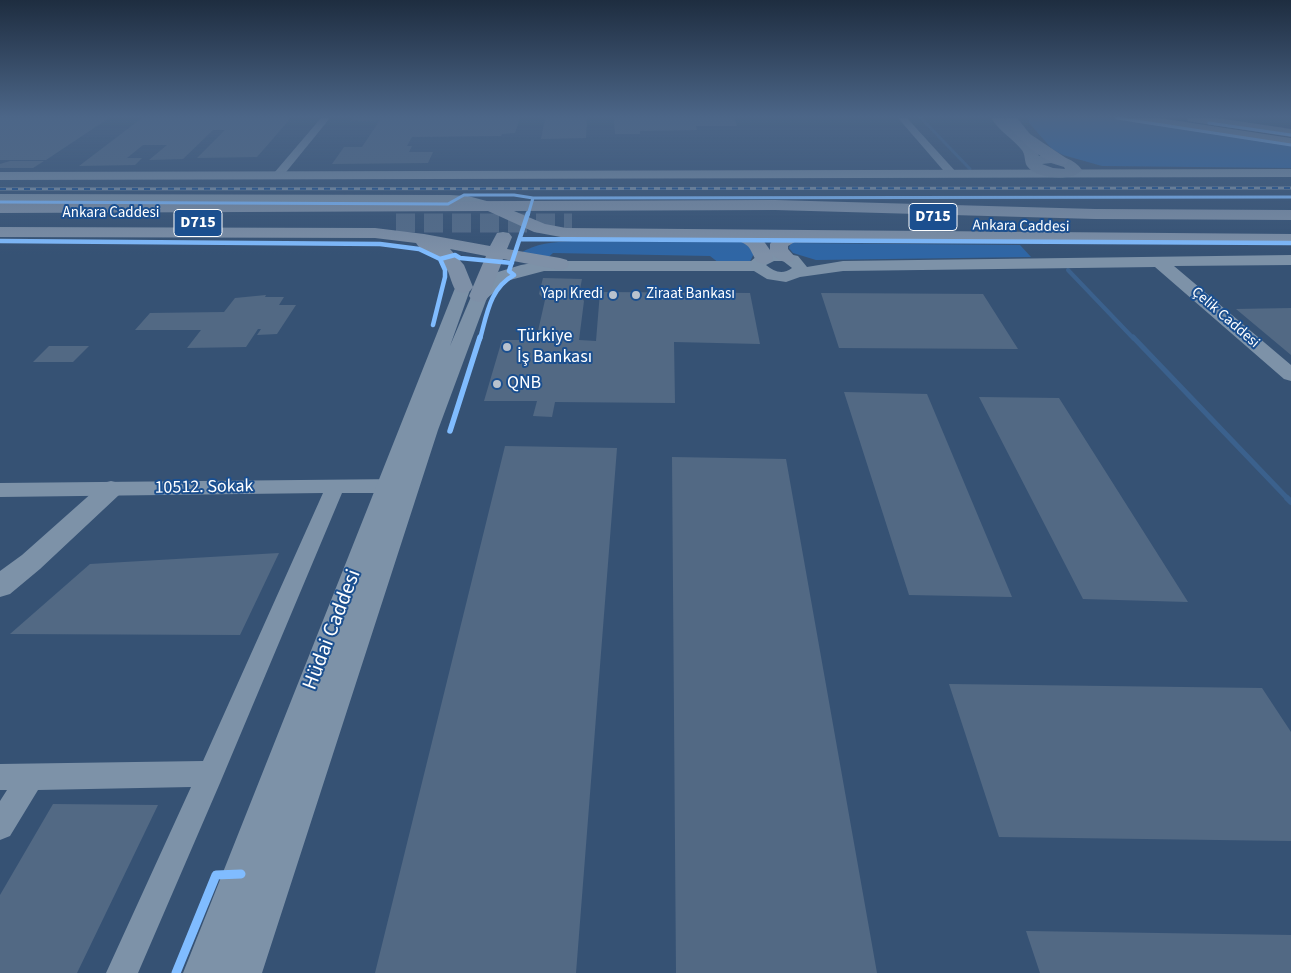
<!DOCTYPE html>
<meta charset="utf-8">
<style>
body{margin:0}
canvas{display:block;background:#365274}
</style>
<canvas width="1291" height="973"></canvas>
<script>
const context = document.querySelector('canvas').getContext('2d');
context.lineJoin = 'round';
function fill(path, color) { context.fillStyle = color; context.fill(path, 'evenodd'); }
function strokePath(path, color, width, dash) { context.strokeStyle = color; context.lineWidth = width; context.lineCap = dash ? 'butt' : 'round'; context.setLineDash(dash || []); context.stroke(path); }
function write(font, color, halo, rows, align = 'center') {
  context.font = font + ' "Source Sans 3",sans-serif'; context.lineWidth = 4; context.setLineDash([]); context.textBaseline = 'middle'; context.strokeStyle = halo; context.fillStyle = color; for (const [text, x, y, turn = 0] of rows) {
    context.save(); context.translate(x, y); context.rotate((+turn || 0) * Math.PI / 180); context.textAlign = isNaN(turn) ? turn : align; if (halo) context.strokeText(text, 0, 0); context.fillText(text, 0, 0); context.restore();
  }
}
const green = new Path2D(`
 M 1027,118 L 1118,118 L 1291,144 L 1291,168 L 1102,166 L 1063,155 L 1052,149 L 1030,124 Z
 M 573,241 L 746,242 L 754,253 L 749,264 L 719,263 L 710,256 L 553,253 L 545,260 L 519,254 C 536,243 553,242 573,241 Z
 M 791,243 L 1020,245 L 1031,257 L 816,260 L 793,253 L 789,248 Z`);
const streamFar3 = new Path2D(`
 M 921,118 L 970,169`);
const streamFar2 = new Path2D(`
 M 1068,270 L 1134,339`);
const streamFar1 = new Path2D(`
 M 1133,337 L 1288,499`);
const stream = new Path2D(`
 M 1287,498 L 1291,502`);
const building = new Path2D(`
 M 0,118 L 109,118 L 46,160 L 0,160 Z
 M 142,118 L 291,118 L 257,157 L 197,158 L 225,130 L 213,130 L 183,159 L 149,160 L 167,145 L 143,145 L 127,158 L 142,158 L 135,165 L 79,166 Z
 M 353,118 L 520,118 L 515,133 L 502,134 L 501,136 L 412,137 L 407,146 L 412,146 L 409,152 L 433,152 L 428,163 L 332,164 L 344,147 L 362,147 L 380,120 L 351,121 Z
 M 545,118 L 587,118 L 586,138 L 541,139 Z
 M 614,118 L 734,118 L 737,126 L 696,126 L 697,130 L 640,131 L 640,134 L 615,134 Z
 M 10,161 L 44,161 L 33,168 L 0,168 L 0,164 Z
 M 543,278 L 582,279 L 579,294 L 584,301 L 579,340 L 596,341 L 600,292 L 750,293 L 760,344 L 674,342 L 675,403 L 555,402 L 552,417 L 533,416 L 537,401 L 484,401 L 502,340 L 536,340 L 545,300 L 539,294 Z
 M 821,293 L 983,294 L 1018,349 L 839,348 Z
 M 266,295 L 265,297 L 284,297 L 279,305 L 296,305 L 277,334 L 257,335 L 261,329 L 258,329 L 246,347 L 187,348 L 201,330 L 135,330 L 150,313 L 224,312 L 235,298 Z
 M 1291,308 L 1291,355 L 1236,309 Z
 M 49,346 L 89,346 L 73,362 L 33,362 Z
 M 844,392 L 927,394 L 1012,597 L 909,595 Z
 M 979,397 L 1059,398 L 1188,602 L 1083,599 Z
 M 505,446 L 617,448 L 576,973 L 375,973 Z
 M 672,457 L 786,459 L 877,973 L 676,973 Z
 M 279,553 L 240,635 L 10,634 L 90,564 Z
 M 949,684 L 1262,688 L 1291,732 L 1291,841 L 999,837 Z
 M 53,804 L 158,805 L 77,973 L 0,973 L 0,895 Z
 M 1026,931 L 1291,935 L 1291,973 L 1040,973 Z`);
const trunkTunnel = new Path2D(`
 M 396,223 L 572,223`);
const minor = new Path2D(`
 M 321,118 L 330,118 L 282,177 L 274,177 L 273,175 L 274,173 Z
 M 898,118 L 907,118 L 957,173 L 958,175 L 957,177 L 949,177 Z
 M 401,479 L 408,481 L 410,486 L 408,491 L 401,493 L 342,493 L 220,783 L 138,973 L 106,973 L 191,787 L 38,790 L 10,836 L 0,840 L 0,801 L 7,790 L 0,790 L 0,764 L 203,761 L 323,493 L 0,497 L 0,483 Z`);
const tertiary = new Path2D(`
 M 1291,169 L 1291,177 L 0,180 L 0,172 Z
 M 0,194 L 450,195 L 468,196 L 494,203 L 496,206 L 494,209 L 489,210 L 467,204 L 450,203 L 0,202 Z
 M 774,251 L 798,256 L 807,267 L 843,261 L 1291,255 L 1291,265 L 1174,266 L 1291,365 L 1291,381 L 1284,379 L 1155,267 L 843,271 L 800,277 L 786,282 L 767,279 L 754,271 L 544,271 L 510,280 L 487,298 L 438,430 L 262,973 L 183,973 L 457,283 L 469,283 L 471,287 L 450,346 L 473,292 L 498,272 L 521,265 L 544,261 L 751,261 L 757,256 ZM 774,261 L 783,261 L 792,268 C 783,275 774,272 766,265 Z
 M 111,481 L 119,483 L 123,489 L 119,495 L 40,569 L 10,594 L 0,597 L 0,571 L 22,555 L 103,483 Z`);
const secondary = new Path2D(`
 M 991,118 L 1004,118 L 1035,146 L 1039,156 C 1055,154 1072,156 1082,170 C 1073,182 1035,179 1027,166 C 1024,162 1026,154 1021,149 C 1012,138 998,130 991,118 ZM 1051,163 L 1064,167 L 1065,169 L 1053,168 L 1042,164 Z
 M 1187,118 L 1217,118 L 1291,129 L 1291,137 L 1193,122 L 1188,121 Z`);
const trunk = new Path2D(`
 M 1005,118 L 1017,118 L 1030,134 L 1066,158 L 1068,161 L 1066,164 C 1048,169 1011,134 1005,118 Z
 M 1129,118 L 1159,118 L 1291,138 L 1291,146 L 1135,122 L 1130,121 Z
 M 775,200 L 1095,209 L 1291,210 L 1291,220 L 1095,219 L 775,210 L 514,211 L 545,224 L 566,228 L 1291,234 L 1291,244 L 798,240 L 788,246 L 788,249 L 795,257 L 793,261 C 783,263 779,261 772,254 L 773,258 L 771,262 L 764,264 L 757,262 C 749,249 752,245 735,240 L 566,238 L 534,232 L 488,211 L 0,213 L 0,203 ZM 763,240 L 773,240 L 770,244 L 770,250 Z
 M 0,227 L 375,228 L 424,234 L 490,246 L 497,233 L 503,232 L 509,233 L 512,237 L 507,249 L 560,258 L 567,260 L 569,264 L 567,268 L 560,270 L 503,259 L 489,296 L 486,300 L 479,302 L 472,300 L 469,296 L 486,256 L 450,249 L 464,265 L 473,287 L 470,291 L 463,293 L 456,291 C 450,282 450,270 442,262 C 435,254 420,251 416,243 L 375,238 L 0,237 Z`);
const rail = new Path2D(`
 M 0,189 L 1291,188`);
const cyclewayFar3 = new Path2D(`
 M 1117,118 L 1291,145
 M 1209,123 L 1291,135
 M 0,202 L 448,204 L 464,195 L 514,195 L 533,198 C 786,199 1038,196 1291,197
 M 528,215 L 533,198`);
const cyclewayFar2 = new Path2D(`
 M 520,239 L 1291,243
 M 0,241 L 380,244 L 419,249 L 440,259 L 455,255 L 460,258 L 512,263
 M 433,325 L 445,277 L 445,270 L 440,259
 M 480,339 C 487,314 490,288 514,275 L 509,271 L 528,213`);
const cyclewayFar1 = new Path2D(`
 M 450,431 L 480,337`);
const cycleway = new Path2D(`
 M 176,973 L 216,875 L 241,874`);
const markers = [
 [613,295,5,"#b9c2ce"],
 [636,295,5,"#b9c2ce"],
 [507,347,5,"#b9c2ce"],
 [497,384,5,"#b9c2ce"]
];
const farStreetnames = [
 ["Ankara Caddesi",111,214],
 ["Ankara Caddesi",1021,227,1],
 ["Çelik Caddesi",1225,318,41]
];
const farPoinames = [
 ["Yapı Kredi",603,295],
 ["Ziraat Bankası",646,295,"left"]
];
const shields = [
 [933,217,48],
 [198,223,48]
];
const shieldNames = [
 ["D715",933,217],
 ["D715",198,223]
];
const poiNames = [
 ["Türkiye",517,337],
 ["İş Bankası",517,358],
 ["QNB",507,384]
];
const streetNames = [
 ["10512. Sokak",204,488,-1]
];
const nearStreetnames = [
 ["Hüdai Caddesi",333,630,-69]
];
fill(green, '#2f66a5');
strokePath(streamFar3, '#3b618d', 3);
strokePath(streamFar2, '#3b618d', 4);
strokePath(streamFar1, '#3b618d', 5);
strokePath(stream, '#3b618d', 6);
fill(building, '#526984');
strokePath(trunkTunnel, '#546c89', 19, [19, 9]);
fill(minor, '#7d92a8');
fill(tertiary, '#7d92a8');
fill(secondary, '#798da4');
fill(trunk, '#7e90a7');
strokePath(rail, '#7e92a7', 3);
strokePath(rail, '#1b4f8f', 2, [6]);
strokePath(cyclewayFar3, '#80bcff', 3);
strokePath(cyclewayFar2, '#80bcff', 4.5);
strokePath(cyclewayFar1, '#80bcff', 5.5);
strokePath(cycleway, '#80bcff', 9);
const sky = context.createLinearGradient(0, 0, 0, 254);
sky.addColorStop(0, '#1e2d40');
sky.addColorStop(0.46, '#4c6688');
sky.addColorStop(1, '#4c668800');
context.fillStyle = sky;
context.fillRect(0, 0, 1291, 254);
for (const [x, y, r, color] of markers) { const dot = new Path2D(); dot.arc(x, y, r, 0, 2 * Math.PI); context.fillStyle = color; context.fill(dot); strokePath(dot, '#1b4f8f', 2); }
write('15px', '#fff', '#1b4f8f', farStreetnames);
write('15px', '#fff', '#1b4f8f', farPoinames, 'right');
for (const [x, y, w] of shields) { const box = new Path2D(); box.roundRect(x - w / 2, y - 13.5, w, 27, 4); context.fillStyle = '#1b4f8f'; context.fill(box); strokePath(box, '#fff', 1); }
write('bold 16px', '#fff', null, shieldNames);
write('18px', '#fff', '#1b4f8f', poiNames, 'left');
write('18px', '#fff', '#1b4f8f', streetNames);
write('21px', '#fff', '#1b4f8f', nearStreetnames);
</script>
